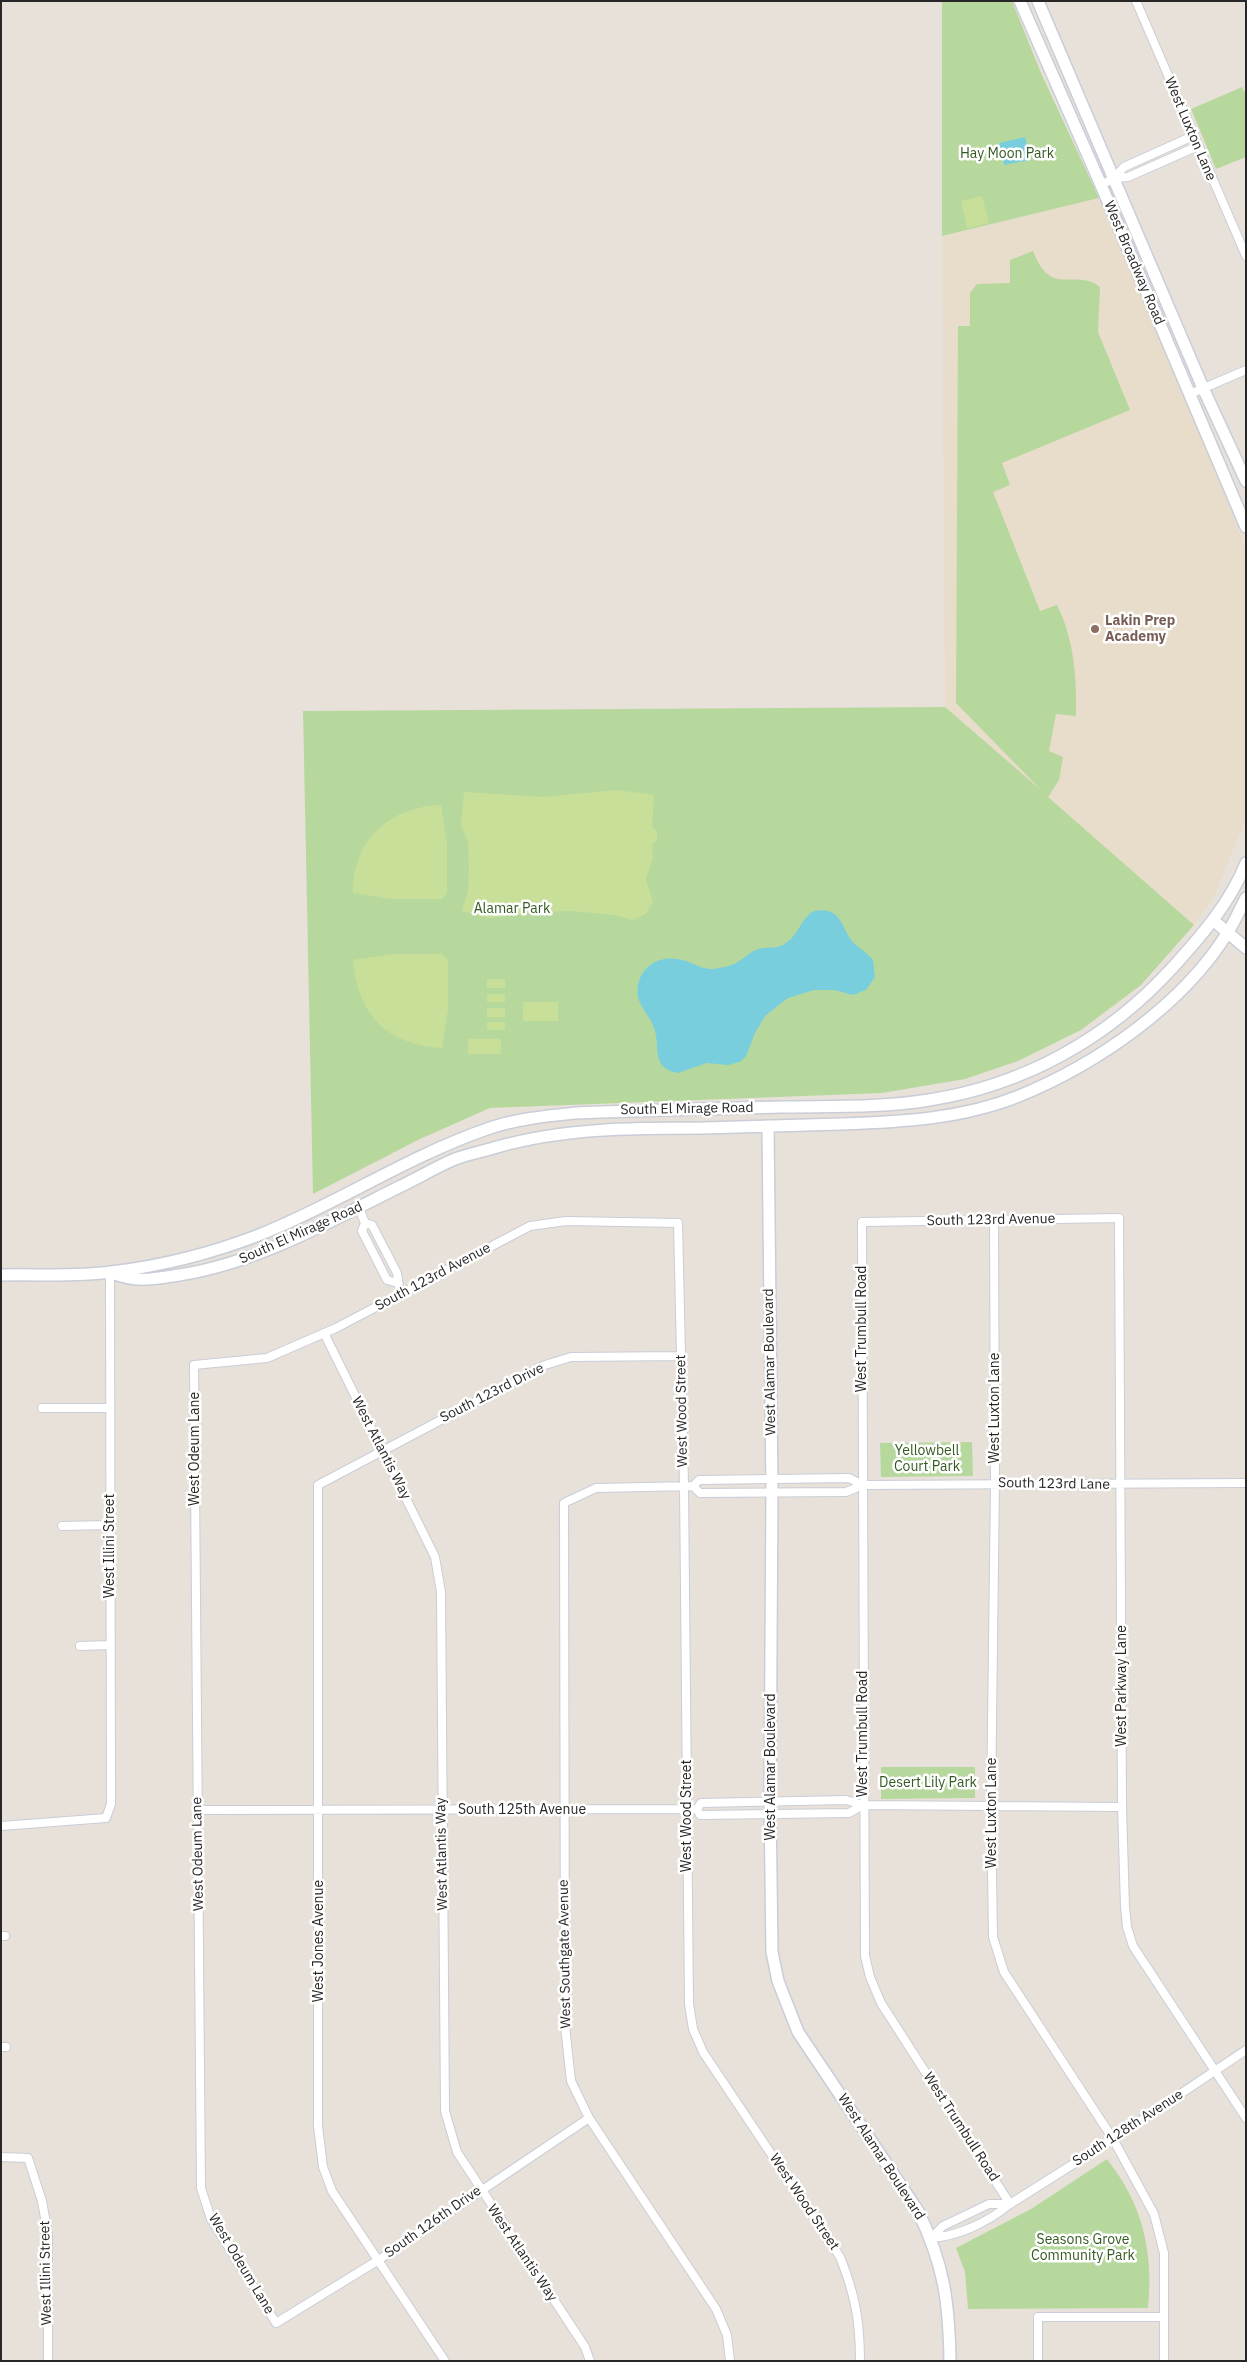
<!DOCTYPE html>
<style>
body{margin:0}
#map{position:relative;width:1247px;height:2362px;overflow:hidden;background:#e8e1da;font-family:"IBM Plex Sans",sans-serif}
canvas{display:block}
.frame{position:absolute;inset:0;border:2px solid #272727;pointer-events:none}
</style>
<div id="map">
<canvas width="1247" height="2362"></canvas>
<div class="frame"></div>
</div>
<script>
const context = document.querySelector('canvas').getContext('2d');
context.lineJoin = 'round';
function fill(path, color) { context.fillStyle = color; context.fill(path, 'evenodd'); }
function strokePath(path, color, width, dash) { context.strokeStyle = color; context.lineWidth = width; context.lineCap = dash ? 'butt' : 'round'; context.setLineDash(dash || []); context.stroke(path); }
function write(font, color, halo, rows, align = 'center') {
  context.font = font + ' "IBM Plex Sans",sans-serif'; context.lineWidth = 5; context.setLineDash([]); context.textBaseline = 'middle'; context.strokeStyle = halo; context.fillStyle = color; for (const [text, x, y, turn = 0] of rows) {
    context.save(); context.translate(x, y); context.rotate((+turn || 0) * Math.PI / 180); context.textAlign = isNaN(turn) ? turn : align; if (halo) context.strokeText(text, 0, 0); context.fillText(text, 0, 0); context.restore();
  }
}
const education = new Path2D(`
 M 1099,198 L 1226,497 L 1246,550 L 1246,818 L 1215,894 L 1194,925 L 945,707 L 942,236 Z`);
const green = new Path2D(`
 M 942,1 L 1012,1 L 1041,73 L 1099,198 L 942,236 Z
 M 1242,87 L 1246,95 L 1246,157 L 1216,169 L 1191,109 Z
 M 1033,251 C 1051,299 1075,267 1100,287 L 1098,332 L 1130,410 L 1002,463 L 1010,485 L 993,492 L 1040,611 L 1057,605 C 1074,639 1077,678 1076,716 L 1056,714 L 1049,751 L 1063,757 L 1059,780 L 1048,797 L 1194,925 L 1141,985 L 1081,1030 L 1018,1061 L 965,1079 L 882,1093 L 490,1108 L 420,1139 L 313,1194 L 303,711 L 945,707 L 1041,790 L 956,703 L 958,326 L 970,326 L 970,293 L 977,284 L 1010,283 L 1010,260 Z
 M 972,1442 L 973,1476 L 881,1477 L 880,1443 Z
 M 881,1767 L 975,1767 L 975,1798 L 881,1799 Z
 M 1107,2159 C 1115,2170 1124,2182 1130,2195 C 1148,2230 1152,2270 1148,2308 L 968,2309 L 965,2272 L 956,2248 L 1031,2209 Z`);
const pitch = new Path2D(`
 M 982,196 L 989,223 L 967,228 L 961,201 Z
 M 617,790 L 654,795 L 652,827 L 657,831 L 657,841 L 652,844 L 653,858 L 646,879 L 653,902 L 646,914 L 632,920 L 614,915 L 571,911 L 545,912 L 489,918 L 462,911 L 468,892 L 469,869 L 468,842 L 461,825 L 464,792 L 542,797 Z
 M 441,805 L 447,844 L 447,893 L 442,899 L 392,899 L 353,893 C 353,840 389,807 441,805 Z
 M 393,954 L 442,954 L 448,960 L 448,1009 L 442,1048 C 387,1045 357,1014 353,960 Z
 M 487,979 L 505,979 L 505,988 L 487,988 Z
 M 487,994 L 505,994 L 505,1002 L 487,1002 Z
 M 523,1002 L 558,1002 L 558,1021 L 523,1021 Z
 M 487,1008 L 505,1008 L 505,1017 L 487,1017 Z
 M 487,1022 L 505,1022 L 505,1030 L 487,1030 Z
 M 468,1039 L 501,1039 L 501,1054 L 468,1054 Z`);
const water = new Path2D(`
 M 1025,137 L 1030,160 L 1004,165 L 999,143 Z
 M 814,911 C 841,906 840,925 852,941 C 858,948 867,952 873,960 L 875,977 L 866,990 L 853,995 L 834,990 L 814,990 L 788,998 L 765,1016 L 755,1033 L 746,1056 L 740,1062 L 728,1065 L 707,1063 L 678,1073 C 651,1068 660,1049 655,1031 C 652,1018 641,1010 638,997 C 634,973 654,955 677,959 C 689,960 698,968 710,969 C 717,969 725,967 732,965 C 742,961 749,952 758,949 C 769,946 778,950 787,942 C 799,934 801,918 814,911 Z`);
const street = new Path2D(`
 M 1136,1 L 1246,256
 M 1114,178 L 1128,177 L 1198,146
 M 1101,185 L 1114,178 L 1124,167 L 1193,136
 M 1190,394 L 1246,370
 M 359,1208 L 365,1223 L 362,1231 L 387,1280 L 398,1283
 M 994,1220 L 995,1483 L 991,1805 L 993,1937 L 1004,1972 L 1113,2139 L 1154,2214 L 1164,2253 L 1164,2361
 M 365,1223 L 372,1225 L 397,1273 L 399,1287
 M 324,1333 L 435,1557 L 441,1592 L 445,2111 L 457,2152 L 585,2347 L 590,2361
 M 42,1408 L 109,1408
 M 693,1486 L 699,1480 L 849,1478 L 863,1485
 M 62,1526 L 109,1525
 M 80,1646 L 110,1645
 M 697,1809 L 701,1803 L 846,1800 L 863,1805 L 1122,1807
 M 697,1809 L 700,1815 L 849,1813 L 863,1805
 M 197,1810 L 697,1809
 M 1,1826 L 106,1818 L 111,1804 L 110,1273
 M 1,1936 L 5,1936
 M 1,2047 L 6,2047
 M 589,2118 L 377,2261 L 276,2323 L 211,2219 L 201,2188 L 194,1365 L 267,1358 L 336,1328 L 530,1226 L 566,1221 L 678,1223 L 684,1486 L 689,2004 L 693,2029 L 703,2052 L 840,2257 C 855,2294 860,2321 860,2361
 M 1,2157 L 28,2158 L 42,2201 L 48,2235 L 48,2361
 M 1010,2204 L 881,2003 L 870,1977 L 865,1956 L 862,1222 L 1119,1218 L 1122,1807 L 1125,1907 L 1127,1927 L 1133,1946 L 1246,2118
 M 931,2238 C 959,2236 988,2222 1010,2204 L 1113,2139 L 1246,2050
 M 931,2238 L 943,2226 L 989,2204 L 1010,2204
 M 445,2361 L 332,2191 L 323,2167 L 318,2126 L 318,1485 L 545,1365 L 571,1357 L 681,1356
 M 730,2361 L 727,2335 L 716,2309 L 589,2118 L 571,2081 L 565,2026 L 564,1503 L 596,1488 L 693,1486 L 700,1493 L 846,1492 L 863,1485 L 1246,1483
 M 1038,2361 L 1038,2317 L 1164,2317`);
const secondary = new Path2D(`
 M 1020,1 L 1101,185 L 1246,527
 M 1038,1 L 1203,388 L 1246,481
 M 1213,920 L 1246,948
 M 768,1126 L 772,1491 L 770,1803 L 772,1952 L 778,1981 L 798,2032 L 918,2211 C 944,2265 949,2301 950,2361
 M 112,1273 C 137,1283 153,1279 179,1275 C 257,1263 329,1222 399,1187 C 418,1178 436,1167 455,1159 C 469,1154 484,1151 497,1147 C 564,1128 634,1128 703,1128 C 749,1127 795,1125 841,1124 C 901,1122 962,1119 1019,1096 C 1097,1064 1183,1005 1228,932 C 1235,921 1240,909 1246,898
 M 1,1275 C 37,1274 75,1277 111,1272 C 162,1266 216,1252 264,1233 C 340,1202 409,1156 487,1129 C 515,1119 546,1116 576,1113 C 644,1110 712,1109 780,1107 C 829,1106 881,1108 929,1100 C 1025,1085 1109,1038 1174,966 C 1202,935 1230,903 1246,863`);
const markers = [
 [1095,629,5,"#8d6e63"]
];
const streetNames = [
 ["West Luxton Lane",1190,129,67],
 ["West Broadway Road",1134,263,67],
 ["South El Mirage Road",687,1109,-1],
 ["South 123rd Avenue",991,1220,-1],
 ["South El Mirage Road",301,1233,-24],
 ["South 123rd Avenue",433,1277,-28],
 ["West Trumbull Road",862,1329,-90],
 ["West Alamar Boulevard",770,1362,-91],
 ["South 123rd Drive",492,1393,-27],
 ["West Luxton Lane",995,1408,-90],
 ["West Wood Street",682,1411,-91],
 ["West Atlantis Way",381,1448,63],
 ["West Odeum Lane",195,1449,-90],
 ["South 123rd Lane",1054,1484,1],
 ["West Illini Street",110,1546,-90],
 ["West Parkway Lane",1122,1686,-90],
 ["West Trumbull Road",863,1734,-90],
 ["West Alamar Boulevard",771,1767,-90],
 ["South 125th Avenue",522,1810],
 ["West Luxton Lane",992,1813,-90],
 ["West Wood Street",687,1816,-90],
 ["West Odeum Lane",198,1854,-91],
 ["West Atlantis Way",442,1854,-91],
 ["West Jones Avenue",319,1941,-90],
 ["West Southgate Avenue",565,1954,-91],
 ["West Trumbull Road",961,2127,57],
 ["South 128th Avenue",1128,2128,-33],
 ["West Alamar Boulevard",881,2157,57],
 ["West Wood Street",804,2202,56],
 ["South 126th Drive",433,2222,-35],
 ["West Atlantis Way",522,2253,56],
 ["West Odeum Lane",241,2264,59],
 ["West Illini Street",46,2273,-91]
];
const parkNames = [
 ["Hay Moon Park",1007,154],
 ["Alamar Park",512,909],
 ["Yellowbell",927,1451],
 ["Court Park",927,1467],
 ["Desert Lily Park",928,1783],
 ["Seasons Grove",1083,2240],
 ["Community Park",1083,2256]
];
const educationNames = [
 ["Lakin Prep",1105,621],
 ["Academy",1105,637]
];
fill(education, '#e8dccb');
fill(green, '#b7d89d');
fill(pitch, '#c8df9a');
fill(water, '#79cede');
strokePath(street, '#c9cdd7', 10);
strokePath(secondary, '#c9cdd7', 14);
strokePath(street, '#fff', 8);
strokePath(secondary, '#fff', 11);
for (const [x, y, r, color] of markers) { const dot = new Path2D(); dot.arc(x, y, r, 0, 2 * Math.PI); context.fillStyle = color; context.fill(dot); strokePath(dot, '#fff', 2); }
write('14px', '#272727', '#fff', streetNames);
write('14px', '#335a21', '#fff', parkNames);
write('bold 14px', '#785e54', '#fff', educationNames, 'left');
</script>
